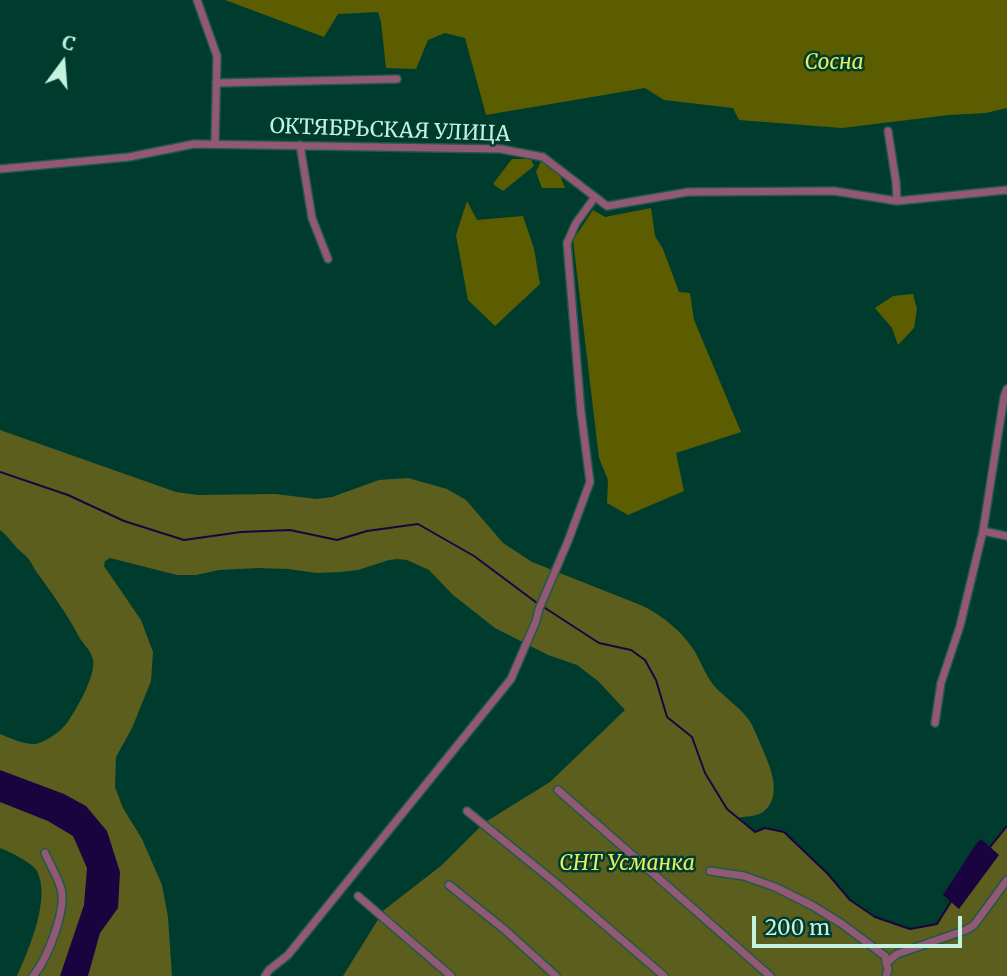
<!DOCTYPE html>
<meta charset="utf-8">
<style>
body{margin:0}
#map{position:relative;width:1007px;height:976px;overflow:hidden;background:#003c2d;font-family:Merriweather,serif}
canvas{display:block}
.north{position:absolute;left:28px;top:28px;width:70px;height:70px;-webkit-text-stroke:5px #003c2d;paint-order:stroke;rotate:16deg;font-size:19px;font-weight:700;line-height:28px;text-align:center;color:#c4f2e1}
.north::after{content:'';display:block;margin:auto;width:24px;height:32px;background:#c4f2e1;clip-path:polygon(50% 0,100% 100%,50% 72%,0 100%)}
.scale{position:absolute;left:752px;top:916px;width:210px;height:32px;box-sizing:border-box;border:4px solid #c4f2e1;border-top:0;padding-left:9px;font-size:21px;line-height:24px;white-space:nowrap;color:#c4f2e1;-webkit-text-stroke:5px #003c2d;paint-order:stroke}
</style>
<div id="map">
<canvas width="1007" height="976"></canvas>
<div class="north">С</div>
<div class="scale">200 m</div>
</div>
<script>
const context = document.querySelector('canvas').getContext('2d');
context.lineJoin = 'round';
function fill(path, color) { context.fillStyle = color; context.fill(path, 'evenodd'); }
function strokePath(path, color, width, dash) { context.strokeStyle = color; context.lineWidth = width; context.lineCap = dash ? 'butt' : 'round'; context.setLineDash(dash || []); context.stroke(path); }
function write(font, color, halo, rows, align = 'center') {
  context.font = font + ' Merriweather,serif'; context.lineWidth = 5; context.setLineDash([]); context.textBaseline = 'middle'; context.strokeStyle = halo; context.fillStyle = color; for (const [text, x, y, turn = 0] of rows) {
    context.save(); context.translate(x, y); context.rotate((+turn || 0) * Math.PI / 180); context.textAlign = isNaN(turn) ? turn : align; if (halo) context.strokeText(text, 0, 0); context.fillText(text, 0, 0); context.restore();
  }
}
const green = new Path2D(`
 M 0,430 L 159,486 L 176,492 L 198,495 L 275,494 L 317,499 L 332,497 L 379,480 L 408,478 L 447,489 L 466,500 L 503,543 L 532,562 L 643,606 C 664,617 683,632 695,652 C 702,664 707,679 717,689 C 728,700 742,709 751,723 C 754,729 757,736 760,743 C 768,762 785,795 763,812 C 756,817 745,816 738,818 L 755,832 L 765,828 L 784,832 L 828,874 L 850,900 L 875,917 L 910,929 L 937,924 L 960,887 L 1007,826 L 1007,976 L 343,976 L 384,910 L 442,865 L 484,823 L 550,782 L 625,710 L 598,681 L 577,665 L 548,655 L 495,628 L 453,595 L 429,570 L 407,560 L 397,559 L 389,560 L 358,570 L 340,572 L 317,573 L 288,569 L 258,568 L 219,570 L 196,575 L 177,575 L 110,558 L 105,561 L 104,566 L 141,620 L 153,652 L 151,681 L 132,728 L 116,757 L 115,787 L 123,808 L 142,839 L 162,885 L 168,917 L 172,976 L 17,976 C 29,949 51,899 37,871 C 33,863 8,851 0,848 L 0,734 C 10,738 25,745 36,744 C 46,742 61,731 67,723 C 76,710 96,676 93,660 C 91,650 84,645 79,637 C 68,615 53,595 38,574 C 34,569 31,561 26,556 C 24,554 21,552 18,549 C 12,543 8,536 0,530 Z`);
const forest = new Path2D(`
 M 225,0 L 1007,0 L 1007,108 L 986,113 L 949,115 L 842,128 L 739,120 L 733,108 L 664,100 L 645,88 L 486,115 L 465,38 L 445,33 L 428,40 L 416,69 L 386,68 L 381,22 L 378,12 L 338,14 L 324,37 Z
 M 512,159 L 531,159 L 534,166 L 503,191 L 493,184 Z
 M 541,161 L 560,175 L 565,188 L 542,188 L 536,172 Z
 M 467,201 L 477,220 L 523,216 L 534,249 L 540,284 L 495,326 L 468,300 L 456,235 Z
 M 651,208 L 655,236 L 663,249 L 679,292 L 690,293 L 694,320 L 741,432 L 676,453 L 684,491 L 628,515 L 607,503 L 608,480 L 599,458 L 573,240 L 593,210 L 605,217 Z
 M 913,294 L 917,309 L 914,328 L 898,345 L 892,328 L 875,308 L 893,296 Z`);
const water = new Path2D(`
 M 0,770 L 64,794 L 86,806 L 107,831 L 120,872 L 118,908 L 100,933 L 88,976 L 60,976 L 84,905 L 87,868 L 73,836 L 48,821 L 0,802 Z
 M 981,839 L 999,855 L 959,909 L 943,895 L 976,844 Z`);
const stream = new Path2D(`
 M 0,472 L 68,495 L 124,521 L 184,540 L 241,532 L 290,530 L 337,540 L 367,531 L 418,524 L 474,556 L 537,603
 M 542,606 L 599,643 L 631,650 L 645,660 L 656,680 L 667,717 L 692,737 L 705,773 L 727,809 L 755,832 L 765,828 L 784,832 L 828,874 L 850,900 L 875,917 L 910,929 L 937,924 L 952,900
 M 990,847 L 1007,826`);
const street = new Path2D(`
 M 197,0 L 217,56 L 215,144
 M 216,83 L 397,79
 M 888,131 L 896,182 L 897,201
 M 300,145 L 312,218 L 328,259
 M 0,169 L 129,157 L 194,144 L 501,149 L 543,157 L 607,206 L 688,192 L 834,191 L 897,201 L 1007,190
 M 983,531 L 1007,536
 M 935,723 L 941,683 L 960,626 L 983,531 L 1004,397 L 1007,389
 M 558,790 L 770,976
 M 467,811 L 557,884 L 664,976
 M 710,871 L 744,876 L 775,887 L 813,906 L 842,924 L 885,956 L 888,970 L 886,976
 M 449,885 L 505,930 L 556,976
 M 358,896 L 451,976
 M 886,963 L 897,954 L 966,930 L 974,925 L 1007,880
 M 33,976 C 47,960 67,909 61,889 C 58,877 50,865 45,853
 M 265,976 L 269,970 L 288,955 L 511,679 L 536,621 L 539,609 L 568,541 L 590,482 L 581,412 L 567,243 L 576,223 L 595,197`);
const parkNames = [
 ["Сосна",834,63],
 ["СНТ Усманка",627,864]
];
const streetNames = [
 ["ОКТЯБРЬСКАЯ УЛИЦА",390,131,2]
];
fill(green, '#5c5e1d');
fill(forest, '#5c5d00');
fill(water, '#19043f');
strokePath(stream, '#19043f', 2);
strokePath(street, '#1f594a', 10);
strokePath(street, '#935974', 7);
write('italic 21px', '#e7eb63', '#003c2d', parkNames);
write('21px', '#c4f2e1', '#003c2d', streetNames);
</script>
